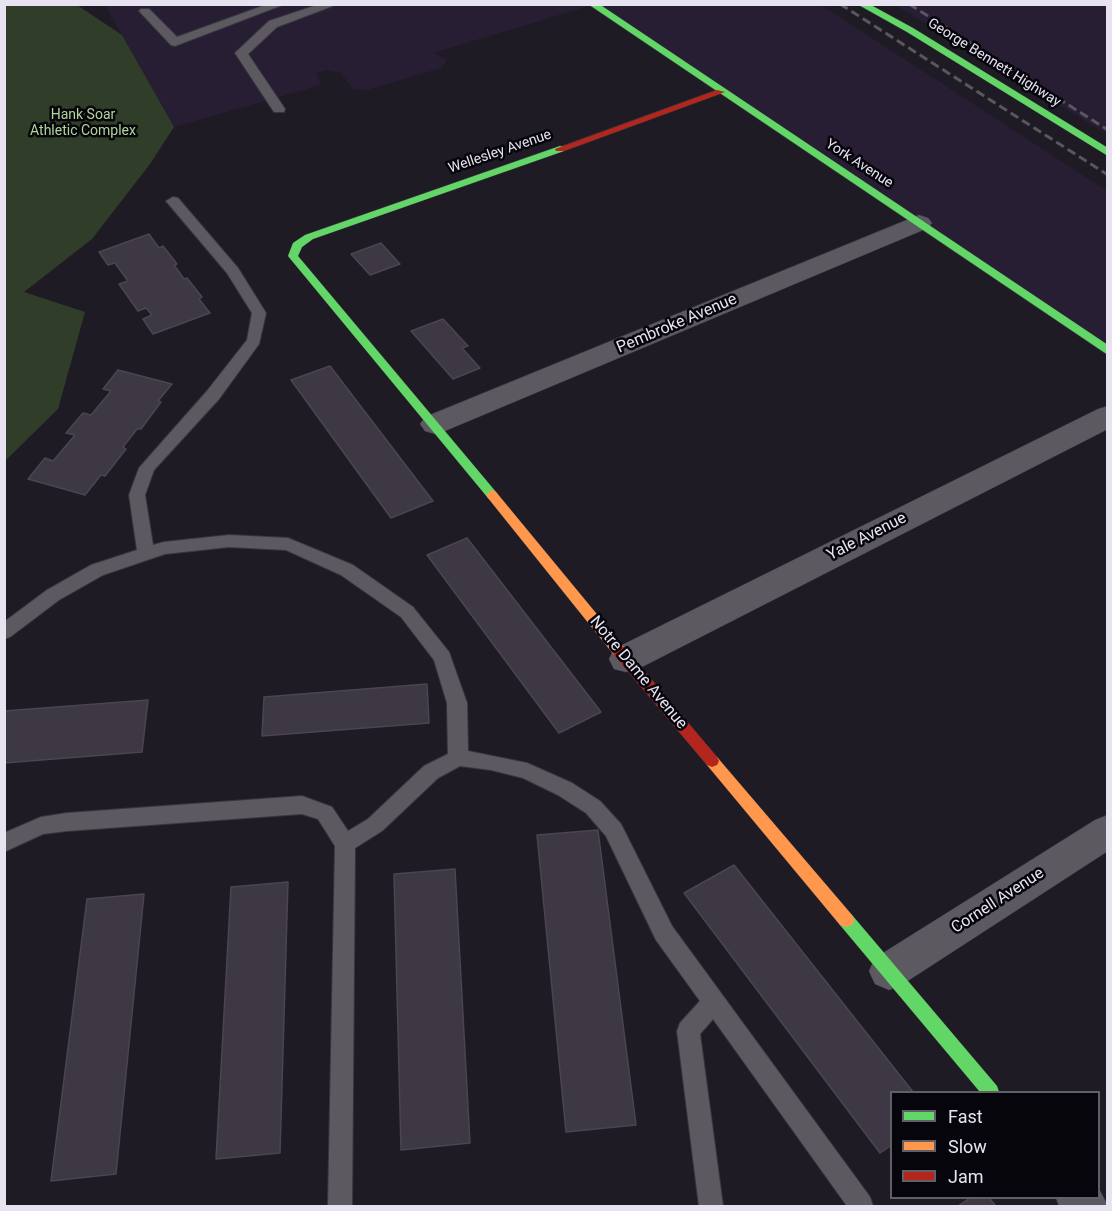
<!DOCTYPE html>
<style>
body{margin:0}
#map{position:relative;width:1112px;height:1211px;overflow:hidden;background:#1f1b25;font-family:Roboto,sans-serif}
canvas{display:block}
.frame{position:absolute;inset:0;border:6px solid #e8e3f1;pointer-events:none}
.legend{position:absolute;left:890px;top:1091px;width:210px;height:108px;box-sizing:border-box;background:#07050c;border:2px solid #615e68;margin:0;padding:8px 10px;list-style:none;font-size:18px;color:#e8e3f1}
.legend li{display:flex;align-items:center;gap:12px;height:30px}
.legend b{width:30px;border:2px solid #615e68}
</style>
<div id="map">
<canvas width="1112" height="1211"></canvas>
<div class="frame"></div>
<ul class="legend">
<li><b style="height:8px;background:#63d668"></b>Fast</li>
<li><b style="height:8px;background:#ff974d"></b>Slow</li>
<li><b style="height:8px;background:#b3261e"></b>Jam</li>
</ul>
</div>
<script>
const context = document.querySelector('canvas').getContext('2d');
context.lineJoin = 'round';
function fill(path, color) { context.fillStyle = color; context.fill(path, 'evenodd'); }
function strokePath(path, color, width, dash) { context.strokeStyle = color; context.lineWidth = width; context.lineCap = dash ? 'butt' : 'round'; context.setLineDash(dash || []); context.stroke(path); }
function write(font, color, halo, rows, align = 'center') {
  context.font = font + ' Roboto,sans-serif'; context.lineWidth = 5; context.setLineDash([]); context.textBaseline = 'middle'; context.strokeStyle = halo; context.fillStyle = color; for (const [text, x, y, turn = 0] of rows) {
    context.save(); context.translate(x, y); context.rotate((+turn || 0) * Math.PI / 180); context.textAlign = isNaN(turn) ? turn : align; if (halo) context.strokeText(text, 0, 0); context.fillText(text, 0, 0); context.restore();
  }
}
const built = new Path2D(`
 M 105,5 L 592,5 L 433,53 L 447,60 L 441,68 L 367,90 L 353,89 L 341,73 L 327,70 L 316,73 L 321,85 L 174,127 Z
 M 597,5 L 821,5 L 1107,191 L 1107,347 Z
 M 895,5 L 1107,5 L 1107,134 Z`);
const green = new Path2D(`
 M 5,4 L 77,5 L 122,35 L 174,127 L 150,164 L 92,239 L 24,292 L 85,312 L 58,409 L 5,461 Z`);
const building = new Path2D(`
 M 149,234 L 159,248 L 163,246 L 177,264 L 174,265 L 184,279 L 187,278 L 202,297 L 199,299 L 210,313 L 153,334 L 143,319 L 152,315 L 146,308 L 138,311 L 119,284 L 128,281 L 115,263 L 108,265 L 99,252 Z
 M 381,243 L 400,264 L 370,275 L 351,254 Z
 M 443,319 L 468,346 L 462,348 L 480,368 L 453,379 L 411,331 Z
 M 330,366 L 433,501 L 391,518 L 291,380 Z
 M 118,370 L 172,384 L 158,401 L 161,402 L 141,429 L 137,429 L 123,447 L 126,449 L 105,476 L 101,475 L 85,495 L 28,479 L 45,458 L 53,461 L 75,435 L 66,433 L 83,413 L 91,415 L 111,391 L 103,389 Z
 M 467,538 L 601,712 L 559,733 L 427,555 Z
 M 427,684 L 429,723 L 262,736 L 264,697 Z
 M 148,700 L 142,752 L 4,763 L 4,711 Z
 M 598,830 L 636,1125 L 566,1132 L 537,835 Z
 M 734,865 L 913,1092 L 892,1092 L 892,1145 L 880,1153 L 684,893 Z
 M 455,869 L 470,1143 L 401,1150 L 394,874 Z
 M 288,882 L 280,1153 L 216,1159 L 231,887 Z
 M 144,894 L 116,1174 L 51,1181 L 87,899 Z
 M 970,1198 L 989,1198 L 996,1206 L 958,1206 Z`);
const lane = new Path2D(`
 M 268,4 L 285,4 L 175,46 L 171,45 L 139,11 L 141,9 L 149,9 L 177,37 Z
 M 320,4 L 338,4 L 277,27 L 248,54 L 285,109 L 284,112 L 274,112 L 235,53 L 269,21 Z
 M 173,197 L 178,198 L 238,268 L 266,313 L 259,344 L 219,399 L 154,470 L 145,495 L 153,545 L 164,542 L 229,535 L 288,538 L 353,565 L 413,607 L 449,652 L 467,703 L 468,751 L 527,763 L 572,783 L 600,801 L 621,824 L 672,926 L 870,1197 L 873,1206 L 847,1206 L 713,1019 L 700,1034 L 723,1206 L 699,1206 L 677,1031 L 680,1023 L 700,1001 L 656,940 L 606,836 L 586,813 L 558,795 L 523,778 L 491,770 L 460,766 L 438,778 L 382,831 L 355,848 L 352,1206 L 328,1206 L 335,846 L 318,819 L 302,814 L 67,831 L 43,834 L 4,852 L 4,833 L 41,817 L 67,813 L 302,796 L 332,807 L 348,831 L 368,819 L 424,766 L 448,754 L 447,703 L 434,660 L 401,617 L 341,575 L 286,550 L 229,547 L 165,554 L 103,575 L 59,600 L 10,637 L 4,639 L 4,622 L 47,590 L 91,565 L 137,550 L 129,495 L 139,468 L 207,391 L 247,340 L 252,313 L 227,273 L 166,201 Z`);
const street = new Path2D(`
 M 919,215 L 928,218 L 932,223 L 928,228 L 445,431 L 435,434 L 425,431 L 420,424 L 425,417 Z
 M 1108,406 L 1108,429 L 638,669 L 626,672 L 614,669 L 609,659 L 614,649 L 1098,409 Z
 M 1108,815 L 1108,851 L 903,984 L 889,990 L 875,984 L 869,971 L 875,958 L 1095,820 Z
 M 1098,1187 L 1108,1206 L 1059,1206 L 1056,1198 L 1098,1198 Z`);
const fast = new Path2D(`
 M 588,4 L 599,4 L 1108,345 L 1108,355 Z
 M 857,4 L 869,4 L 913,28 L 1108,148 L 1108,156 L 907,32 Z
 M 560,146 L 564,147 L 564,151 L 313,239 L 302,247 L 298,256 L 496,492 L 498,495 L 492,500 L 488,498 L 288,256 L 293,243 L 305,235 Z
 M 846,913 L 852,915 L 997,1086 L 999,1092 L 980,1092 L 840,925 L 838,920 L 840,915 Z`);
const slow = new Path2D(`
 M 492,490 L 496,492 L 624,647 L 626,651 L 624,655 L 614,655 L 488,498 L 486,495 Z
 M 712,755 L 717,757 L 852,915 L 854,920 L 852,925 L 846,927 L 840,925 L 707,765 L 705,761 L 707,757 Z`);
const jam = new Path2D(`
 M 717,90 L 725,92 L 564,151 L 556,151 L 555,149 Z
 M 619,646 L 624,647 L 717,757 L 719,761 L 717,765 L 712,767 L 707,765 L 614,655 L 612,651 L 614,647 Z`);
const rail = new Path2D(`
 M 840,4 L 1108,175
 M 909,4 L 1108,130`);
const farStreetnames = [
 ["George Bennett Highway",994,63,32],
 ["Wellesley Avenue",500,152,-19],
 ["York Avenue",859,164,33]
];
const farParknames = [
 ["Hank Soar",83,115],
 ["Athletic Complex",83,131]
];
const streetNames = [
 ["Pembroke Avenue",677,324,-23],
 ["Yale Avenue",867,537,-27],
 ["Notre Dame Avenue",638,673,50],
 ["Cornell Avenue",998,901,-33]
];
fill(built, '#271e34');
fill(green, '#303d29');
fill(building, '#3d3844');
strokePath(building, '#4a4650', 1.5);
strokePath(lane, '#39373e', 2);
strokePath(street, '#39373e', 1);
strokePath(fast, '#39373e', 1);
strokePath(slow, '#39373e', 1);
strokePath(jam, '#39373e', 1);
fill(lane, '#5c5961');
fill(street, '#5c5961');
fill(fast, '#63d668');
fill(slow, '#ff974d');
fill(jam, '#b3261e');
strokePath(rail, '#59565e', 3, [9, 4.5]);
write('14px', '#e8e3f1', '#07050c', farStreetnames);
write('14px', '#afd598', '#07050c', farParknames);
write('16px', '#e8e3f1', '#07050c', streetNames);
</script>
